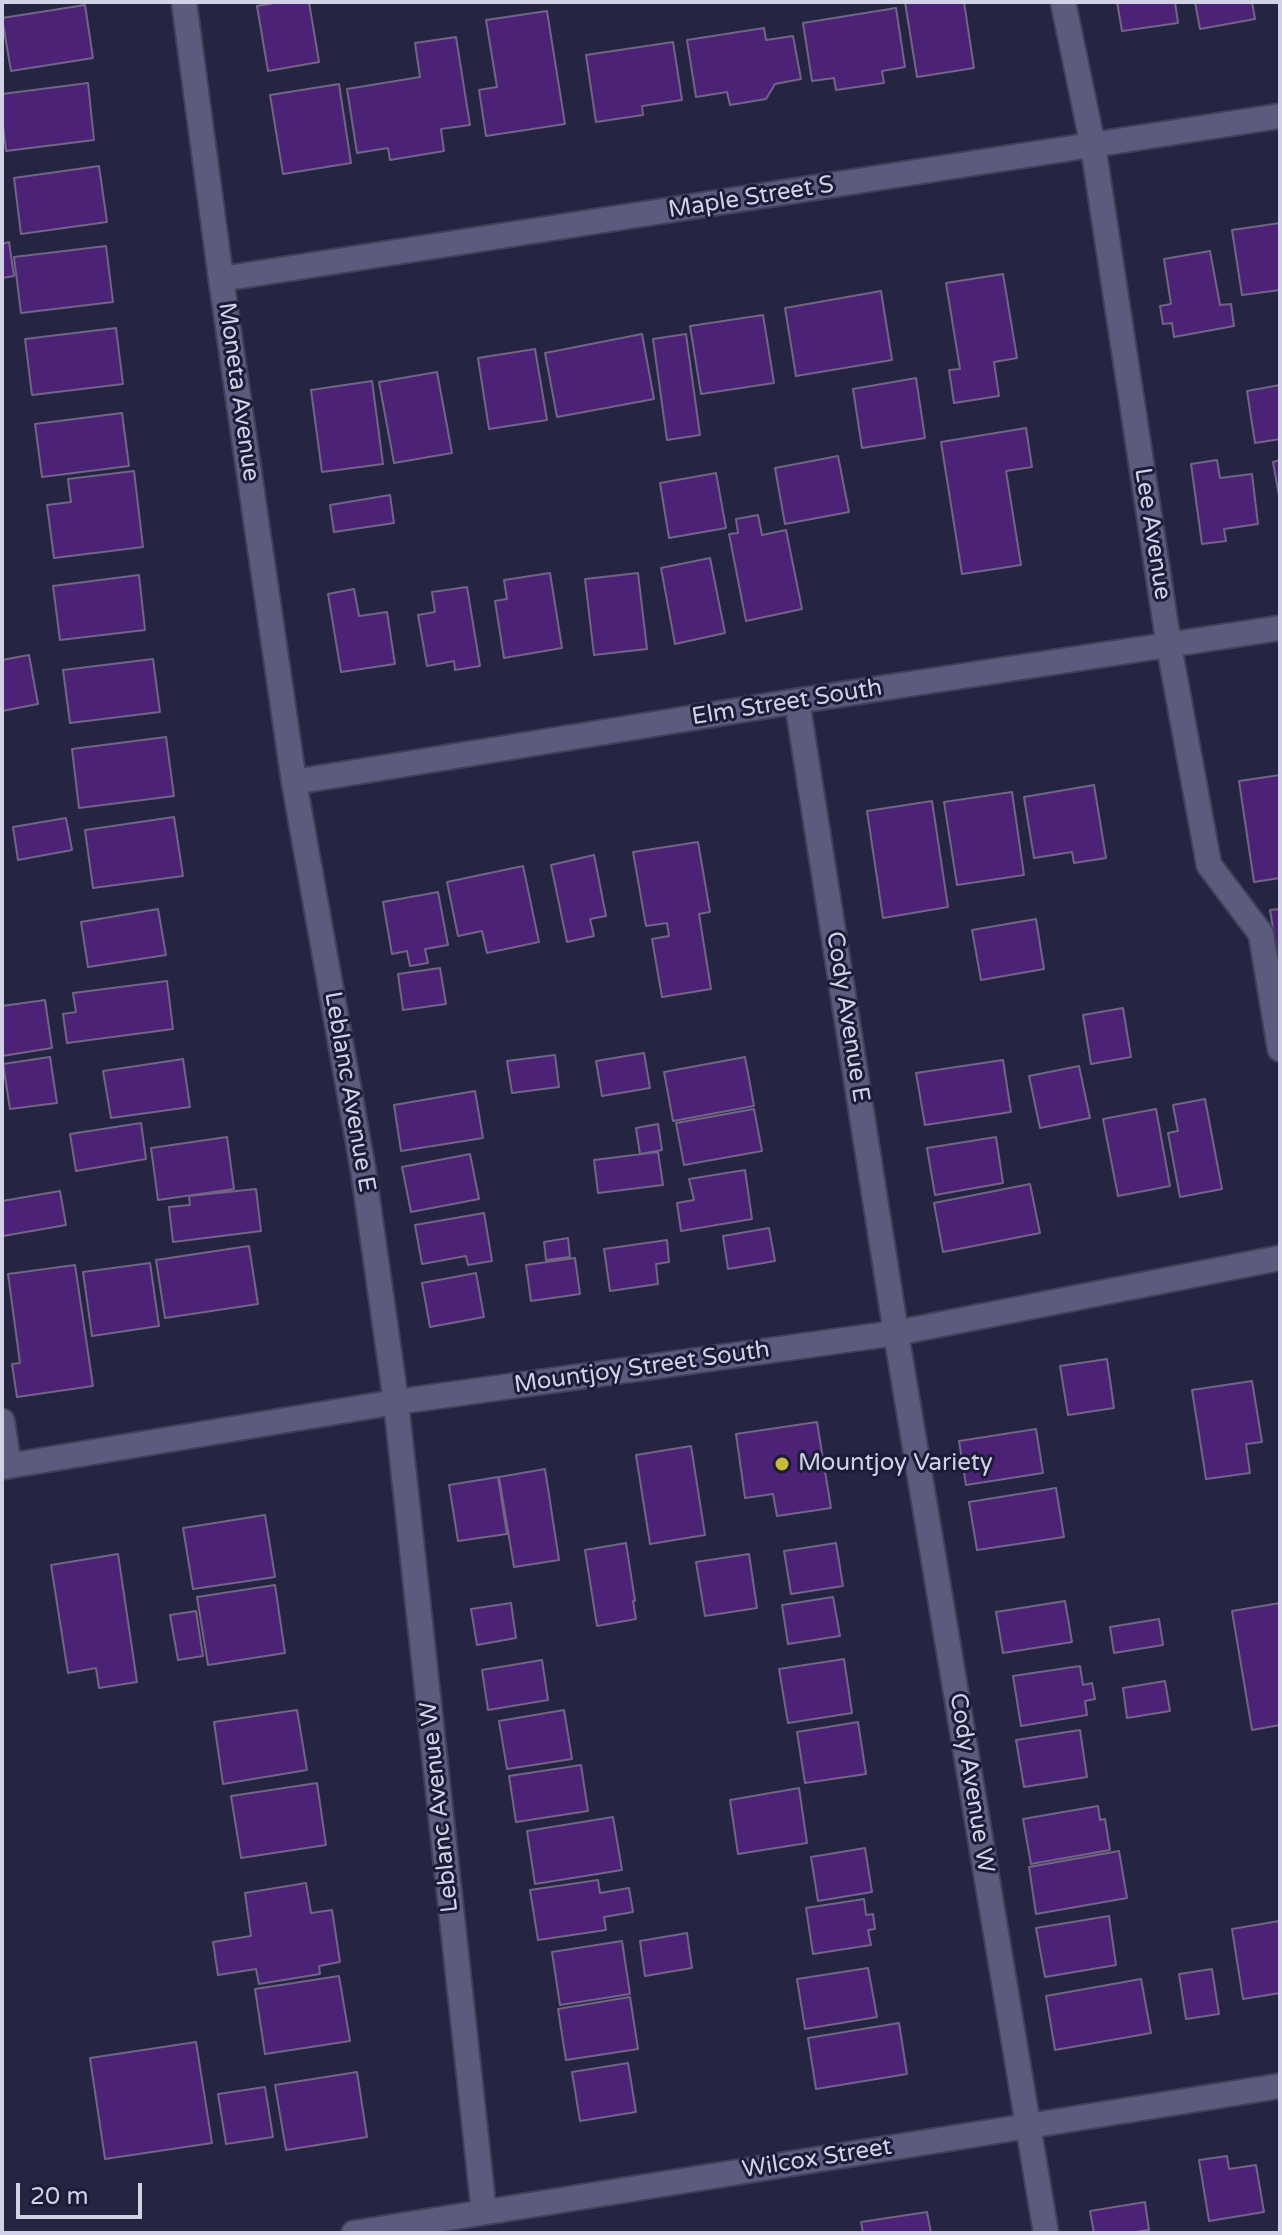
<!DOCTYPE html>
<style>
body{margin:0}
#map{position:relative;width:1282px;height:2235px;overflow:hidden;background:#252543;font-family:"Varela Round",sans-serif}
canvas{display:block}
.frame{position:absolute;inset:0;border:4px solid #d1d2e6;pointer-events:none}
.scale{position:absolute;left:16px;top:2183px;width:126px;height:36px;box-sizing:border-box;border:4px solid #d1d2e6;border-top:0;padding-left:10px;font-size:24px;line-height:28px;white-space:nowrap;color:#d1d2e6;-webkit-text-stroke:6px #1c1b38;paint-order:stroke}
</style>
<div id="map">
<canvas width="1282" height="2235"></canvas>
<div class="frame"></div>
<div class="scale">20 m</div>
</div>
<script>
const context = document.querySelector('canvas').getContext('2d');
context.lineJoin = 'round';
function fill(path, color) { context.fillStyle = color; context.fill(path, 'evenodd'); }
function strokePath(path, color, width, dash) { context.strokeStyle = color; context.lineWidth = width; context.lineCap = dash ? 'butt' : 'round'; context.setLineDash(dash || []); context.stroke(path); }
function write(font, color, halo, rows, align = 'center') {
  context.font = font + ' "Varela Round",sans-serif'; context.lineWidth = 6; context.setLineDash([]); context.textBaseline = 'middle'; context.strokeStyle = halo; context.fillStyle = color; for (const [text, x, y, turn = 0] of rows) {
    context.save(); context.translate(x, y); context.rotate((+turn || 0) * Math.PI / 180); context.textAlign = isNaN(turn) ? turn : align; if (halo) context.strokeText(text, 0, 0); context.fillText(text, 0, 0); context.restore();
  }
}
const building = new Path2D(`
 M 280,2 L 309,2 L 319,62 L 268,71 L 257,6 Z
 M 905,2 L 964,2 L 974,68 L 917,77 Z
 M 1117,2 L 1175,2 L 1178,23 L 1122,31 Z
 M 1195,2 L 1252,2 L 1255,19 L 1200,29 Z
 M 85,5 L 93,58 L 11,71 L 2,18 Z
 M 896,8 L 905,67 L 882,71 L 884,83 L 836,90 L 834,78 L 812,81 L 803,23 Z
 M 547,11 L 565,124 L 486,136 L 479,90 L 497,87 L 486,20 Z
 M 764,28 L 766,40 L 793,36 L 801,79 L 775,84 L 766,99 L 730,105 L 727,92 L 696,97 L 687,40 Z
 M 456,37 L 470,125 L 441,129 L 444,151 L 390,160 L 388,148 L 357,153 L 347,89 L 420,77 L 415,43 Z
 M 673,42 L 682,100 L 642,106 L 643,115 L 596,122 L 586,55 Z
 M 88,83 L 94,140 L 6,151 L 2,117 L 2,94 Z
 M 339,84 L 351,163 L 283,174 L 270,95 Z
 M 99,166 L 107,222 L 21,234 L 14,178 Z
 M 1280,223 L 1280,290 L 1242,295 L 1232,230 Z
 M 9,242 L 14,276 L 2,278 L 2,244 Z
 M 106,246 L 113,302 L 21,313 L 14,257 Z
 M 1210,251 L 1220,305 L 1231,304 L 1234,326 L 1174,337 L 1172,323 L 1163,324 L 1160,306 L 1171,304 L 1164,259 Z
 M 1003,274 L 1017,358 L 994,362 L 999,396 L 954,403 L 949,370 L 960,369 L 946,283 Z
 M 881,291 L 892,360 L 796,376 L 785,308 Z
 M 763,315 L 774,383 L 701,394 L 690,326 Z
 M 116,328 L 123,384 L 32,395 L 25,339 Z
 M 642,334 L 654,399 L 557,417 L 545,353 Z
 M 686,334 L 700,435 L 667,440 L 653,339 Z
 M 535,349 L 547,420 L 489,429 L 478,358 Z
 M 437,372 L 452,453 L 394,463 L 379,382 Z
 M 916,378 L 925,438 L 862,448 L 853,389 Z
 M 372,381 L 383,464 L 322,472 L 311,390 Z
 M 1280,385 L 1280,439 L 1255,443 L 1247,391 Z
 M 122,413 L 129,466 L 42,477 L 35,424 Z
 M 1026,428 L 1032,467 L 1006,471 L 1021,565 L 962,574 L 941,442 Z
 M 838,456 L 849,512 L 785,524 L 775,468 Z
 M 1217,460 L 1220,478 L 1252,474 L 1258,524 L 1224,529 L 1226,541 L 1202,544 L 1191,464 Z
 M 1280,460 L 1280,501 L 1273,462 Z
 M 134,471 L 143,547 L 54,558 L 47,505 L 71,502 L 68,479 Z
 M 716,473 L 726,528 L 669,538 L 660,483 Z
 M 390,495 L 394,523 L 334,532 L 330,505 Z
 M 758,515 L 762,535 L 786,530 L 802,609 L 746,621 L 729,534 L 738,533 L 736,519 Z
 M 710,558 L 725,633 L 675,644 L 661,568 Z
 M 550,573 L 562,648 L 504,658 L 495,601 L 507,599 L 504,580 Z
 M 638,573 L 647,649 L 594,655 L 585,579 Z
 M 139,575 L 145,630 L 60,640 L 53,586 Z
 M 467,587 L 480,666 L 455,670 L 454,661 L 427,666 L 418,615 L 435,612 L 432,592 Z
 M 354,589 L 359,616 L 387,612 L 395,664 L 341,672 L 328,594 Z
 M 29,655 L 38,704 L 2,711 L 2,660 Z
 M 153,659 L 160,712 L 70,723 L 63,670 Z
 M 166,737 L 174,796 L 79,808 L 72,749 Z
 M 1280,775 L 1280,878 L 1254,882 L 1239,781 Z
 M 1094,785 L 1106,858 L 1074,863 L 1072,852 L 1034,858 L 1024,797 Z
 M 1012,792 L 1024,875 L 957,885 L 944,802 Z
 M 932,801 L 948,907 L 883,918 L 867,811 Z
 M 174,817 L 183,876 L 93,888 L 85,830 Z
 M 66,818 L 72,850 L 18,860 L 13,827 Z
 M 698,842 L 710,912 L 699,914 L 711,989 L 662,997 L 652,939 L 669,936 L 667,923 L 646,926 L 633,852 Z
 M 594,855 L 606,916 L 590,919 L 594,936 L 567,942 L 551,865 Z
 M 523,866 L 539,942 L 487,953 L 482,931 L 458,936 L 447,882 Z
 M 438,892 L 448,945 L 425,949 L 428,963 L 410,966 L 407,951 L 392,954 L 383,902 Z
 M 158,909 L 166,955 L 88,967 L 81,922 Z
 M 1280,909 L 1280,965 L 1279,965 L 1270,910 Z
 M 1036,919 L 1044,969 L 981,980 L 972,930 Z
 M 440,968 L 446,1004 L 403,1010 L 398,974 Z
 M 167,981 L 173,1029 L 67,1043 L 63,1014 L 76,1012 L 73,993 Z
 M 45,1000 L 52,1048 L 2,1056 L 2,1006 Z
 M 1123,1008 L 1131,1057 L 1091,1064 L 1083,1015 Z
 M 644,1053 L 650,1088 L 602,1096 L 596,1061 Z
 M 555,1055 L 559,1087 L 512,1093 L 507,1061 Z
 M 50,1057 L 57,1103 L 10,1109 L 3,1064 Z
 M 745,1057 L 754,1106 L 673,1121 L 664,1072 Z
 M 183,1059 L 190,1107 L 111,1118 L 103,1071 Z
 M 1003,1060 L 1011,1112 L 925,1125 L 916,1073 Z
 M 1079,1066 L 1090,1118 L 1040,1128 L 1029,1076 Z
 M 475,1091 L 483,1138 L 401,1151 L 394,1105 Z
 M 1205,1099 L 1222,1189 L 1180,1197 L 1168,1133 L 1178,1131 L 1173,1105 Z
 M 754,1109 L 762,1151 L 684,1165 L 676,1123 Z
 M 1156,1109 L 1170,1186 L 1118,1196 L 1103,1119 Z
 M 141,1123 L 146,1159 L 76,1171 L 70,1134 Z
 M 658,1124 L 662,1150 L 640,1154 L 636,1128 Z
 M 227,1137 L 234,1189 L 158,1200 L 151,1148 Z
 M 996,1137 L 1003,1183 L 935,1195 L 927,1148 Z
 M 658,1152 L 663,1185 L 598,1193 L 594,1160 Z
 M 470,1154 L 479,1199 L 411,1212 L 402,1167 Z
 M 745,1170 L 752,1219 L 681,1231 L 677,1203 L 694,1200 L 689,1179 Z
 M 1030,1184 L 1040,1233 L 943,1252 L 934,1203 Z
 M 256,1189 L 261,1231 L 173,1242 L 169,1207 L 190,1205 L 189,1196 Z
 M 60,1191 L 66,1225 L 3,1236 L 2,1201 Z
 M 484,1213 L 492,1261 L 468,1265 L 466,1256 L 422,1264 L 415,1225 Z
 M 769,1228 L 775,1261 L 728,1269 L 723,1236 Z
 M 568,1238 L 570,1257 L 546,1260 L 544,1242 Z
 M 667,1240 L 669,1262 L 656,1264 L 658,1284 L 610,1291 L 604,1249 Z
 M 249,1246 L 258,1304 L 165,1318 L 156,1260 Z
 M 575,1258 L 580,1294 L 531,1301 L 526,1265 Z
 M 150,1263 L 159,1326 L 92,1336 L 83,1272 Z
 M 75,1265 L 93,1386 L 17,1397 L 12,1364 L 20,1363 L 8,1274 Z
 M 476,1273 L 484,1317 L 430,1327 L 422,1283 Z
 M 1107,1359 L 1114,1408 L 1068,1415 L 1060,1366 Z
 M 1252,1381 L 1262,1442 L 1246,1444 L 1250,1473 L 1206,1479 L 1192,1390 Z
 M 817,1422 L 831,1508 L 777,1516 L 773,1494 L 745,1498 L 736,1434 Z
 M 1036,1429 L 1043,1473 L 966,1485 L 959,1441 Z
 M 691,1446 L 705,1535 L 650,1544 L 636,1455 Z
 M 545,1469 L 559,1560 L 514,1567 L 499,1477 Z
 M 498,1477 L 507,1534 L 458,1541 L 449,1485 Z
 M 1056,1488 L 1064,1537 L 977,1550 L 969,1502 Z
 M 265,1515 L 275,1577 L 193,1589 L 183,1528 Z
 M 626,1543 L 635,1601 L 633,1601 L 636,1619 L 597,1626 L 585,1550 Z
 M 836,1543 L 843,1586 L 791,1594 L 784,1551 Z
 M 118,1554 L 137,1682 L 99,1688 L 96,1668 L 68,1673 L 51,1565 Z
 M 749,1554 L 757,1608 L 705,1616 L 696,1562 Z
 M 275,1585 L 285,1653 L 208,1665 L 197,1597 Z
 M 833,1597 L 840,1636 L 788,1644 L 782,1605 Z
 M 1065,1601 L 1072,1642 L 1003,1653 L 996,1612 Z
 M 511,1603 L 516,1638 L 477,1645 L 471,1609 Z
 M 1280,1603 L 1280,1725 L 1252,1730 L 1232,1611 Z
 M 196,1611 L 203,1656 L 178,1660 L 170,1615 Z
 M 1159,1619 L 1163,1645 L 1114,1653 L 1110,1627 Z
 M 844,1659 L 852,1713 L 788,1723 L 779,1669 Z
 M 542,1660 L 548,1700 L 488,1710 L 482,1670 Z
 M 1080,1666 L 1083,1685 L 1092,1683 L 1095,1699 L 1085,1701 L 1087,1715 L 1021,1726 L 1013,1676 Z
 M 1165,1681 L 1170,1711 L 1127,1718 L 1123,1688 Z
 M 297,1710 L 307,1770 L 223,1784 L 214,1722 Z
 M 564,1710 L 572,1759 L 507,1769 L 499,1721 Z
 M 858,1722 L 866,1774 L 805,1783 L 797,1732 Z
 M 1080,1730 L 1087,1777 L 1024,1787 L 1016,1740 Z
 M 581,1765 L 588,1811 L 516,1822 L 509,1776 Z
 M 317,1783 L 326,1845 L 241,1858 L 231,1796 Z
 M 799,1788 L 807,1843 L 738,1854 L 730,1800 Z
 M 1098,1806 L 1100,1820 L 1105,1819 L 1110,1850 L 1031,1864 L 1023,1819 Z
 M 613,1817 L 622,1870 L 535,1884 L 527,1831 Z
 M 865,1848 L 872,1892 L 818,1901 L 811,1857 Z
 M 1119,1851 L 1127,1898 L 1036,1914 L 1029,1867 Z
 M 598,1880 L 600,1893 L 629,1888 L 633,1912 L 604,1917 L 606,1930 L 538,1940 L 530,1890 Z
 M 306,1883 L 311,1913 L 332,1910 L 340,1962 L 319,1966 L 320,1974 L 259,1984 L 256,1969 L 218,1975 L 213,1942 L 251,1936 L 245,1893 Z
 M 864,1899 L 866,1915 L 873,1914 L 875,1929 L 868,1930 L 871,1945 L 813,1954 L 806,1908 Z
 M 1109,1916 L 1116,1965 L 1045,1977 L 1036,1928 Z
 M 1279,1921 L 1280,1993 L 1243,1999 L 1232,1929 Z
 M 687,1933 L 692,1968 L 645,1976 L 640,1941 Z
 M 622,1941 L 630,1994 L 560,2005 L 552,1952 Z
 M 868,1968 L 877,2017 L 805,2029 L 797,1979 Z
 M 1212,1969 L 1219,2014 L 1186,2019 L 1179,1974 Z
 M 339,1976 L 350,2041 L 265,2054 L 255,1989 Z
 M 1141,1979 L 1151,2033 L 1055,2050 L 1046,1996 Z
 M 630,1997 L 638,2049 L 566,2060 L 558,2009 Z
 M 899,2023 L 907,2074 L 816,2089 L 808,2038 Z
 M 196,2042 L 212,2143 L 105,2159 L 90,2058 Z
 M 628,2063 L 636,2112 L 580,2121 L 572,2072 Z
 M 357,2072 L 367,2137 L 286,2150 L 275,2085 Z
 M 265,2087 L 273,2137 L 226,2144 L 218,2094 Z
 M 1227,2156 L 1229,2169 L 1256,2165 L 1264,2212 L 1209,2221 L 1199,2160 Z
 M 1145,2202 L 1149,2230 L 1128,2233 L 1094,2233 L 1090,2211 Z
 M 927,2212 L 931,2233 L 863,2233 L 861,2222 Z`);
const minor = new Path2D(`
 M 184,2 L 221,279 L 294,782 L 363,1169 L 396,1402 L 484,2212
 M 1063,2 L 1093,146 L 1169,646 L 1209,865 L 1261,934 L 1280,1049
 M 221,279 L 1280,116
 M 797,701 L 896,1333 L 1046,2233
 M 294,782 L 797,701 L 1280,628
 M 2,1421 L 9,1466
 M 2,1467 L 396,1402 L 896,1333 L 1280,1258
 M 354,2233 L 1280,2086`);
const markers = [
 [782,1464,8,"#c8bb3b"]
];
const streetNames = [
 ["Maple Street S",751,198,-9],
 ["Moneta Avenue",238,392,82],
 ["Lee Avenue",1152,534,81],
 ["Elm Street South",787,703,-9],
 ["Cody Avenue E",847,1017,81],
 ["Leblanc Avenue E",349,1092,80],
 ["Mountjoy Street South",642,1368,-8],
 ["Cody Avenue W",971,1783,81],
 ["Leblanc Avenue W",440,1807,-96],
 ["Wilcox Street",817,2159,-9]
];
const poiNames = [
 ["Mountjoy Variety",798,1464]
];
fill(building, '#4c2276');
strokePath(building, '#716485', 2);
strokePath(minor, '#414059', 28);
strokePath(minor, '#5b5c7d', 24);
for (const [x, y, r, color] of markers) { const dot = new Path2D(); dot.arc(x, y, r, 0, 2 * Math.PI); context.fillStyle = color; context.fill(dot); strokePath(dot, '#1c1b38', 3); }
write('24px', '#d1d2e6', '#1c1b38', streetNames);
write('24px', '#d1d2e6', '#1c1b38', poiNames, 'left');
</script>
